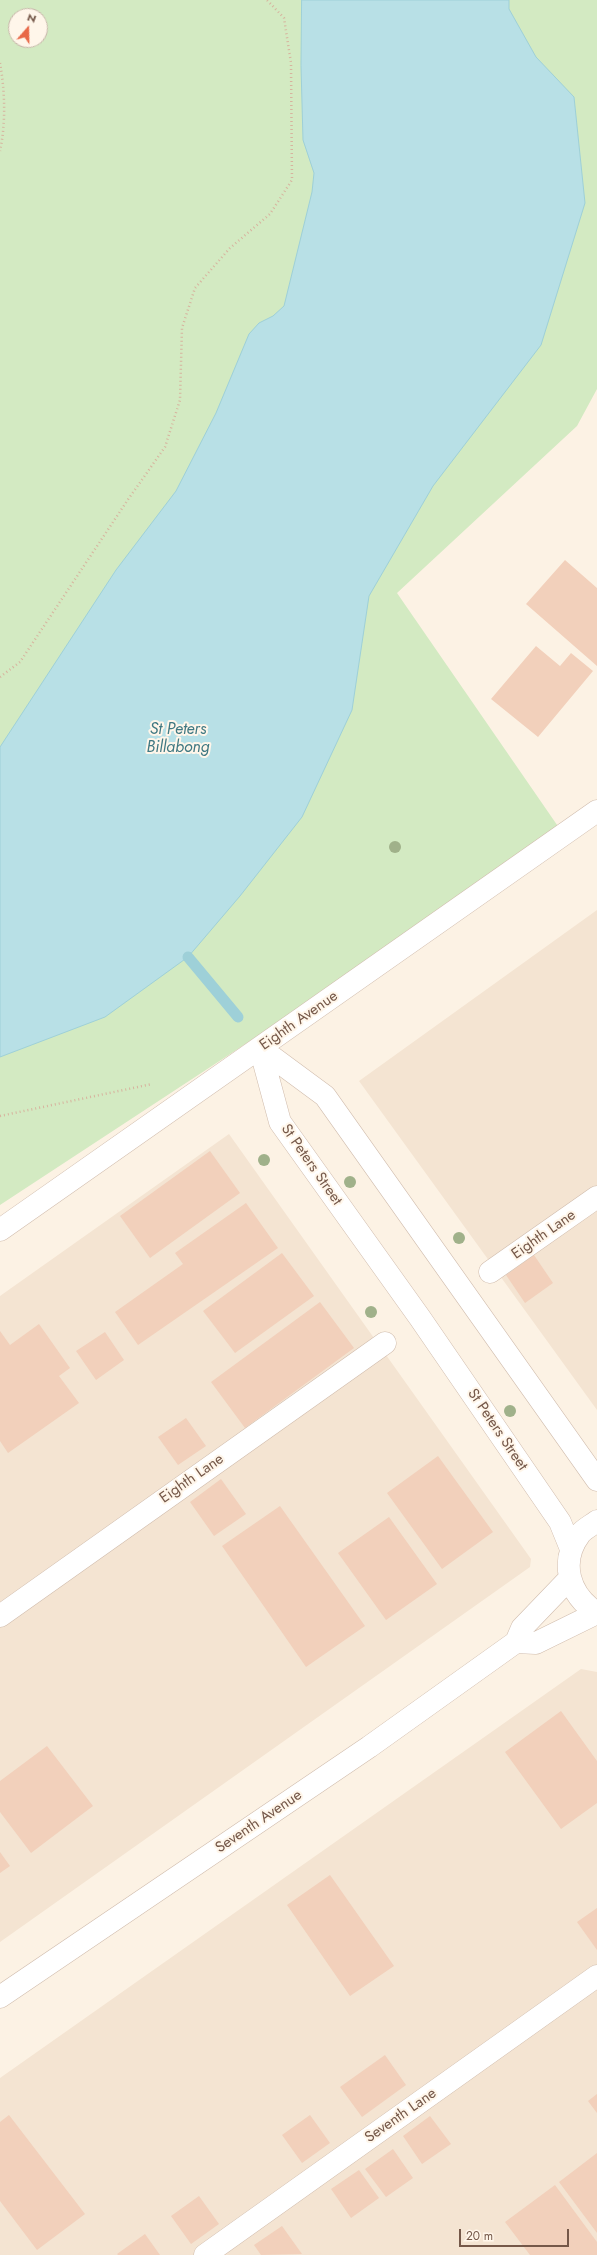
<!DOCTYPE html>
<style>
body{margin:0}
#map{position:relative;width:597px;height:2255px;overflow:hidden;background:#fcf2e4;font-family:Jost,sans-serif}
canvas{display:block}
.north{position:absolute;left:8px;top:8px;width:40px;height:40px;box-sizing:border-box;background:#fff6ea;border:1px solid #c8b7aa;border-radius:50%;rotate:20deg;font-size:11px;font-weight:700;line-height:16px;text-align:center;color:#755849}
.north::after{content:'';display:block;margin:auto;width:14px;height:18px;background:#e86847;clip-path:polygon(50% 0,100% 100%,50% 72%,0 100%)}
.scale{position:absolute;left:459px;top:2229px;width:110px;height:18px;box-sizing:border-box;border:2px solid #755849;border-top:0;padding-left:5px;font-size:12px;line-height:14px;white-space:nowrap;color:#755849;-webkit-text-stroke:3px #fff6ea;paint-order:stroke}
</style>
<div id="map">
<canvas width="597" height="2255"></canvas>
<div class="north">N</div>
<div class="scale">20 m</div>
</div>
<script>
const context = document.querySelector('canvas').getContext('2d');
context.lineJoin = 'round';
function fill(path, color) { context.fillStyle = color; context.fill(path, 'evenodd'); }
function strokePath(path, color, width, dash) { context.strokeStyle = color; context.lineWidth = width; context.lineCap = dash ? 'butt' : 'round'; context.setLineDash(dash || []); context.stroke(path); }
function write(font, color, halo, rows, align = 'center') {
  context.font = font + ' Jost,sans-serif'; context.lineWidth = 4; context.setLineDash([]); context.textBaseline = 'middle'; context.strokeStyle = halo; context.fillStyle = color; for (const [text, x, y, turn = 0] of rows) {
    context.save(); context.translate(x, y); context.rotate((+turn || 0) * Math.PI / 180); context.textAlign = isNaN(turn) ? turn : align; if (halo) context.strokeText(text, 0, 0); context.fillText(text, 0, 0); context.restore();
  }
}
const residential = new Path2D(`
 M 597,910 L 597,1410 L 359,1081 Z
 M 229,1134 L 531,1559 L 530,1567 L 0,1942 L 0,1296 Z
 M 581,1669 L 597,1672 L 597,2255 L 0,2255 L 0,2078 Z`);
const green = new Path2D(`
 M 0,0 L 597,0 L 597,389 L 577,426 L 397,593 L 564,835 L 0,1205 ZM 16,16 L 40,16 L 40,40 L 16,40 Z`);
const water = new Path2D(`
 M 302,0 L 509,0 L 509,9 L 536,57 L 574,97 L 585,203 L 541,345 L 433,486 L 369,596 L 352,710 L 302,817 L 240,896 L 188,957 L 105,1017 L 0,1057 L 0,747 L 116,570 L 176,491 L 216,413 L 249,334 L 259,323 L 273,316 L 284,306 L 312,192 L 314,173 L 303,140 L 301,66 Z`);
const stream = new Path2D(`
 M 188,957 L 238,1017`);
const building = new Path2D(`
 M 565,560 L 597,588 L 597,666 L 526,604 Z
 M 536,646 L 560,666 L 571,653 L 593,671 L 538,737 L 491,699 Z
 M 210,1151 L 240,1193 L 150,1258 L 120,1216 Z
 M 246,1203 L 278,1248 L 138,1345 L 115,1312 L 183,1264 L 175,1253 Z
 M 282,1253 L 314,1296 L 235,1353 L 203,1311 Z
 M 534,1255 L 553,1283 L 525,1303 L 506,1275 Z
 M 320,1302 L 354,1348 L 245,1428 L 211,1382 Z
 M 39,1324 L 70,1368 L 59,1376 L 79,1403 L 8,1453 L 0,1441 L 0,1331 L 10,1345 Z
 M 105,1332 L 124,1360 L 96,1380 L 76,1351 Z
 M 186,1418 L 206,1446 L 178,1465 L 158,1437 Z
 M 438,1456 L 493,1532 L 442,1569 L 387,1493 Z
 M 221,1479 L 246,1514 L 214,1536 L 190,1502 Z
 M 280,1506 L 365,1626 L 306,1667 L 222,1546 Z
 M 389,1517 L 437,1584 L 386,1620 L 338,1553 Z
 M 561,1711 L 597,1761 L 597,1803 L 561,1829 L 505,1752 Z
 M 47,1746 L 93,1806 L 31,1853 L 0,1812 L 0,1781 Z
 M 0,1852 L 10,1866 L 0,1873 Z
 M 330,1875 L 394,1966 L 350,1996 L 287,1905 Z
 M 597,1908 L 597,1950 L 577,1922 Z
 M 385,2055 L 406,2085 L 362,2117 L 340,2087 Z
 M 597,2094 L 597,2113 L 588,2101 Z
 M 9,2115 L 85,2214 L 37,2250 L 0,2201 L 0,2122 Z
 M 310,2115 L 330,2143 L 302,2163 L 282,2135 Z
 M 430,2116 L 451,2144 L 422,2164 L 403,2136 Z
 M 393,2149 L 413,2178 L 386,2197 L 365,2169 Z
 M 597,2153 L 597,2233 L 559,2182 Z
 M 359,2170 L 379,2198 L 351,2218 L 331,2189 Z
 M 555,2185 L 597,2242 L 597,2255 L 530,2255 L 505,2222 Z
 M 199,2196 L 219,2224 L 191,2244 L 171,2216 Z
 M 282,2226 L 302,2254 L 261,2255 L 254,2245 Z
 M 145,2234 L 160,2255 L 118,2255 L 117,2254 Z`);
const path = new Path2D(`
 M 0,63 C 5,91 6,123 0,151
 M 0,677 L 20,662 L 127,501 L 165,447 L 180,400 L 182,328 L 195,288 L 230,248 L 270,214 L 292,180 L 291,63 L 284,18 L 267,0
 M 0,1116 L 152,1084`);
const minor = new Path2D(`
 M 260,1048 L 280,1122 L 420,1318 L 560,1522 L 571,1549
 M 260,1048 L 325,1096 L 597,1480
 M 0,1230 L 597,811
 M 490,1272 L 597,1197
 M 597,1521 C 592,1525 584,1529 580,1534 C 559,1562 569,1595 597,1613
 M 0,1616 L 385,1343
 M 516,1642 L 536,1643 L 597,1613
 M 0,1997 L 369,1747 L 516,1642 L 522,1628 L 569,1579
 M 205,2255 L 597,1976`);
const trees = [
 [395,847],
 [264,1160],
 [350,1182],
 [459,1238],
 [371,1312],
 [510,1411]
];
const streetNames = [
 ["Eighth Avenue",299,1021,-35],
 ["St Peters Street",311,1165,55],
 ["Eighth Lane",544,1235,-35],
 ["St Peters Street",497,1430,56],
 ["Eighth Lane",192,1479,-35],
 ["Seventh Avenue",259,1822,-34],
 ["Seventh Lane",401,2116,-35]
];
const waterNames = [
 ["St Peters",178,730],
 ["Billabong",178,748]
];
fill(residential, '#f4e4d2');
fill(green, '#d3eac2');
fill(water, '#b8e0e6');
strokePath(water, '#9ed0d8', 1);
strokePath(stream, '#9ed0d8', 11);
fill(building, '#f2d0bb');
strokePath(minor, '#d0bcad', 23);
strokePath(path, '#d7b39e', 2.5, [1, 3]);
strokePath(minor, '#fff', 22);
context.fillStyle = '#a0b18a';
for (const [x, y] of trees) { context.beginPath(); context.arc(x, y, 6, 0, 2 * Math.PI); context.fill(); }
write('15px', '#755849', '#fff6ea', streetNames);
write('italic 16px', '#3f7882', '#fff6ea', waterNames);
</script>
